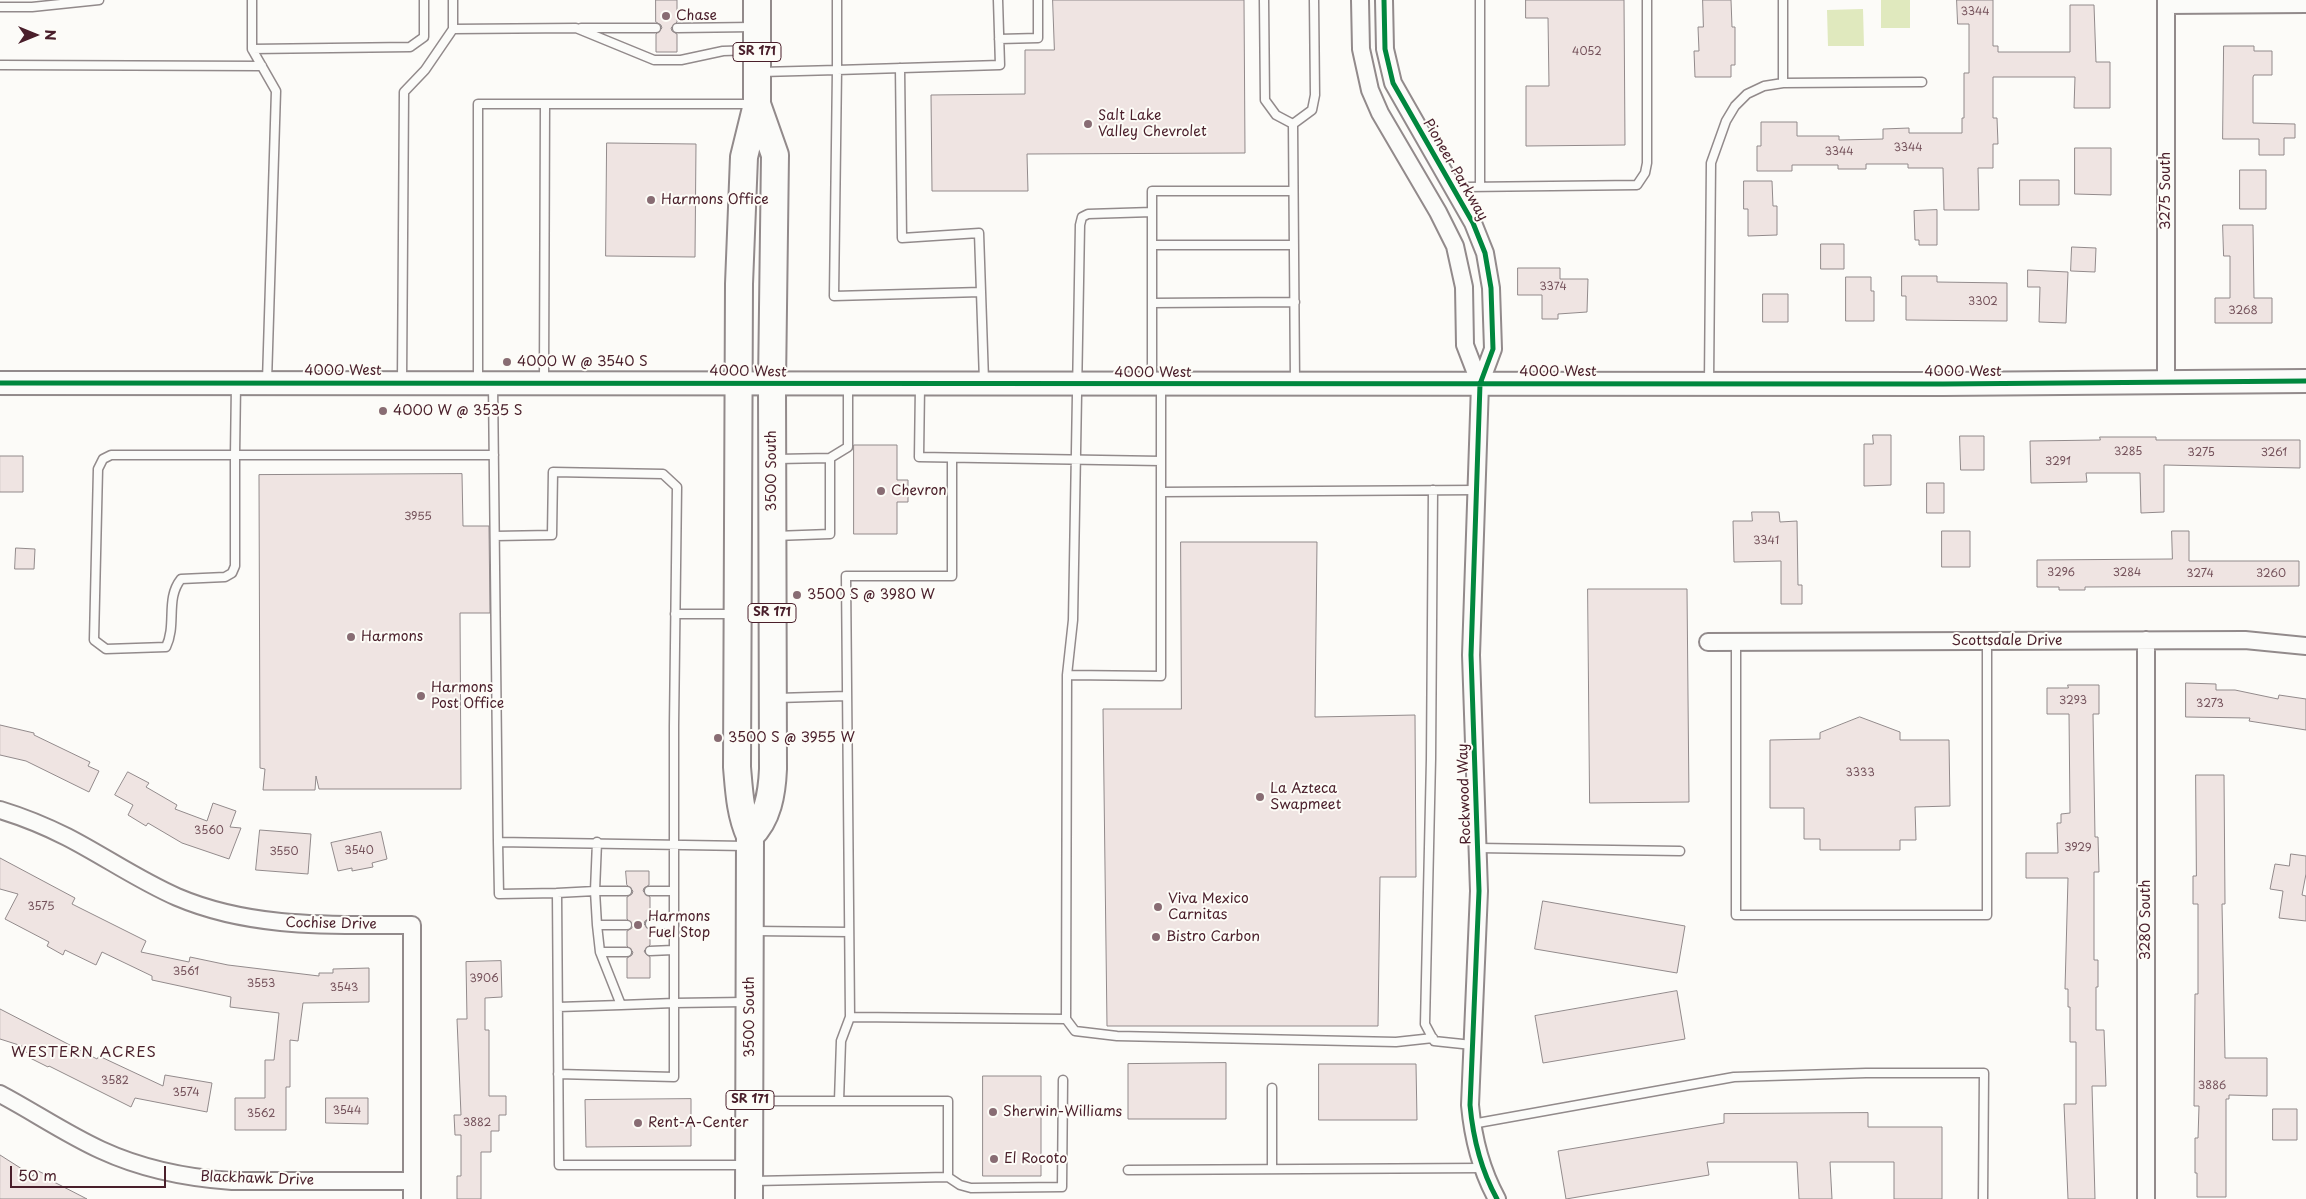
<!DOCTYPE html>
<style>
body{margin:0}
#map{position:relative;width:2306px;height:1199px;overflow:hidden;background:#fcfbf8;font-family:"Playpen Sans",sans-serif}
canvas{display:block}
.north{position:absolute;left:10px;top:10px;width:50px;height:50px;-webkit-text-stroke:4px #fdfcf7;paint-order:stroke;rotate:90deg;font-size:14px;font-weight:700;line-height:20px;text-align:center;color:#4a1f2b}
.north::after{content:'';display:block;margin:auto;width:18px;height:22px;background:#4a1f2b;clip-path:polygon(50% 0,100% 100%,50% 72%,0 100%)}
.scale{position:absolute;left:10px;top:1166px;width:156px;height:22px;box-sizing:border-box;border:2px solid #4a1f2b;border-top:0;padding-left:6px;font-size:15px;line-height:18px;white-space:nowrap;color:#4a1f2b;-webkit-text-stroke:4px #fdfcf7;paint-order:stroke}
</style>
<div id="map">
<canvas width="2306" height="1199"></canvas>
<div class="north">N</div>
<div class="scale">50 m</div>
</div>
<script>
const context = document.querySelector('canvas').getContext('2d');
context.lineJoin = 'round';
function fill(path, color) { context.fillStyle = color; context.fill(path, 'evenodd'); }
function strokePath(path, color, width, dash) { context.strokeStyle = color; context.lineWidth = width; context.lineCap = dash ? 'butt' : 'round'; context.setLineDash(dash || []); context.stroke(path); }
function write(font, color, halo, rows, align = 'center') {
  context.font = font + ' "Playpen Sans",sans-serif'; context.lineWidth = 4; context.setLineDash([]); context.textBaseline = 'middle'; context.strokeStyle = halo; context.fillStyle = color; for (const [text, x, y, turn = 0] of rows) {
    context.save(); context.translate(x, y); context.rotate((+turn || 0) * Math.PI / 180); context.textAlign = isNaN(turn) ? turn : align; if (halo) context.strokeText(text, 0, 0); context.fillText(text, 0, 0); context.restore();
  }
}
const green = new Path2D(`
 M 1881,0 L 1910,0 L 1910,28 L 1881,28 Z
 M 1863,9 L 1864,46 L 1828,46 L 1827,10 Z`);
const building = new Path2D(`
 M 656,0 L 677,0 L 677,22 L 671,28 L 672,31 L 677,34 L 677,52 L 656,52 L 656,34 L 662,28 L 661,25 L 656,22 Z
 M 1053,0 L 1244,0 L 1245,153 L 1027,154 L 1028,191 L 932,191 L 931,95 L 1025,94 L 1025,50 L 1054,50 Z
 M 1526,0 L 1624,0 L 1625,145 L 1526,146 L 1526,86 L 1549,86 L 1548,18 L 1526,18 Z
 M 1703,0 L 1731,0 L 1732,27 L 1735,27 L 1735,65 L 1731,65 L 1731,77 L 1695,77 L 1694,51 L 1699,51 L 1698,27 L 1703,27 Z
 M 1957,0 L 1993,0 L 1993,46 L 1998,46 L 1998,52 L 2070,52 L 2070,5 L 2094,5 L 2096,62 L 2110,62 L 2110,108 L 2074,108 L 2075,77 L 1993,77 L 1993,118 L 1997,118 L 1998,144 L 1993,144 L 1993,168 L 1978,168 L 1979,210 L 1944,210 L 1943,168 L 1908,168 L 1908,164 L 1866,164 L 1866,169 L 1838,169 L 1838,165 L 1792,165 L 1792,171 L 1757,171 L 1757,146 L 1761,146 L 1761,122 L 1797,122 L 1797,136 L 1839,136 L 1839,140 L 1883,139 L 1883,129 L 1909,128 L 1909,133 L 1962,133 L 1962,118 L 1964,118 L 1964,73 L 1969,73 L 1969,24 L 1958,24 Z
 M 2224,46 L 2254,46 L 2254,51 L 2272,51 L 2272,75 L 2254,75 L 2253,77 L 2253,123 L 2295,124 L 2295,138 L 2284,138 L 2284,155 L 2259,155 L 2259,139 L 2223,139 Z
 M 607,143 L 696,144 L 695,257 L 606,256 Z
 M 2075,148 L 2111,148 L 2111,195 L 2075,194 Z
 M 2240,170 L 2266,170 L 2266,209 L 2240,209 Z
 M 2020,180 L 2059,180 L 2059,205 L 2020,205 Z
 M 1744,181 L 1772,181 L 1773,206 L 1777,206 L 1777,235 L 1748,236 L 1748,209 L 1744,209 Z
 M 1937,210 L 1937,245 L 1919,245 L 1919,240 L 1915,240 L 1914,211 Z
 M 2223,225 L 2253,225 L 2254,298 L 2272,298 L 2272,323 L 2215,323 L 2215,298 L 2230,298 L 2230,256 L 2224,256 Z
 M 1821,244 L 1844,244 L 1844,269 L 1821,269 Z
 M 2072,247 L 2096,248 L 2095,272 L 2071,271 Z
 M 1518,268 L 1560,268 L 1560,279 L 1588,279 L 1587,312 L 1558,314 L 1558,319 L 1542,319 L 1542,295 L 1518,295 Z
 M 2028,270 L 2068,272 L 2066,323 L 2039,322 L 2040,287 L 2028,287 Z
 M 1902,276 L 1937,276 L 1937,282 L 2007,283 L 2007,321 L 1906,320 L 1906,296 L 1902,296 Z
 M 1846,277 L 1871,277 L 1871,291 L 1874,291 L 1874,321 L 1846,321 Z
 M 1763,294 L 1788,294 L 1788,322 L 1763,322 Z
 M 1873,435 L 1891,435 L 1891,485 L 1864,486 L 1864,444 L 1873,444 Z
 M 1960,436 L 1984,436 L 1984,470 L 1961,470 Z
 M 2100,437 L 2156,437 L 2156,440 L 2300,440 L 2300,468 L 2164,465 L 2164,512 L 2141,513 L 2140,473 L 2086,473 L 2087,482 L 2031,483 L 2030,441 L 2100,440 Z
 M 854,445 L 897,445 L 897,480 L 908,480 L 908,502 L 897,502 L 897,534 L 854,534 Z
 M 0,456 L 23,456 L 23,492 L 0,492 Z
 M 462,474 L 463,526 L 489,526 L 490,613 L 460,613 L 461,789 L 319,789 L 316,776 L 315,790 L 263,790 L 265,769 L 260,768 L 259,475 Z
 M 1927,483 L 1944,483 L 1944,513 L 1927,513 Z
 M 1752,512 L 1779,512 L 1780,522 L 1797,521 L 1798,585 L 1802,585 L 1802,604 L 1781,604 L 1781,561 L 1734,562 L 1733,521 L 1752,521 Z
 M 1942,531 L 1970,531 L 1970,567 L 1942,567 Z
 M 2172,531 L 2189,531 L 2189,561 L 2299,561 L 2299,586 L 2085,587 L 2085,590 L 2059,590 L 2059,587 L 2037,587 L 2037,560 L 2172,559 Z
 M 1181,542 L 1317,542 L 1315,717 L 1415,715 L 1416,877 L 1380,877 L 1378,1026 L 1107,1026 L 1103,709 L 1181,709 Z
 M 16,548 L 35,549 L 34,569 L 15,569 Z
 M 1588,589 L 1687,589 L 1689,802 L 1590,803 Z
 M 2186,683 L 2216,684 L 2216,690 L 2235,690 L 2278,699 L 2279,695 L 2306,699 L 2306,730 L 2249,721 L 2250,718 L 2186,717 Z
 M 2068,685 L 2099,685 L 2099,714 L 2093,714 L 2095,837 L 2098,837 L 2099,872 L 2094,872 L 2094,960 L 2098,960 L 2098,987 L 2096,987 L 2096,1030 L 2104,1030 L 2106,1086 L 2092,1086 L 2095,1199 L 2068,1199 L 2064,1104 L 2076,1104 L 2076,1042 L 2070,1042 L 2070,1007 L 2068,1007 L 2068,989 L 2065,989 L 2068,878 L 2026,878 L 2026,853 L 2058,853 L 2057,823 L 2061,823 L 2061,814 L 2070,813 L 2069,714 L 2047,714 L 2047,688 L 2068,688 Z
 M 1860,717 L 1900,732 L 1900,740 L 1949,740 L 1950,806 L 1915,807 L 1916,840 L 1900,840 L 1900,850 L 1820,850 L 1820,839 L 1804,839 L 1804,808 L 1770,808 L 1770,740 L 1820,739 L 1820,733 Z
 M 0,725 L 34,733 L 34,735 L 90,762 L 88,766 L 99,771 L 89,792 L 26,761 L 0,755 Z
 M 128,772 L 149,783 L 146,787 L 177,805 L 175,809 L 207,821 L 213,803 L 236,811 L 230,827 L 241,828 L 229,859 L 182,843 L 148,823 L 146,826 L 128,815 L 133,805 L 115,795 Z
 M 2196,775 L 2224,775 L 2225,904 L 2222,904 L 2225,1058 L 2267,1058 L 2267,1096 L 2229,1095 L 2229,1099 L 2226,1099 L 2226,1197 L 2197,1197 L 2197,1173 L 2195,1173 L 2195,1138 L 2198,1138 L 2199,1106 L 2194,1106 L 2195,994 L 2198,994 L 2198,904 L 2193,904 L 2193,876 L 2196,876 Z
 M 260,830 L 311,834 L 308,874 L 256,870 Z
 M 381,832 L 387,859 L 372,863 L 373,867 L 352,871 L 352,868 L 338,871 L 331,843 Z
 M 2291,854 L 2306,856 L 2306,874 L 2302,895 L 2306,896 L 2306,921 L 2279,918 L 2283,891 L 2270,889 L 2275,864 L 2289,866 Z
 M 0,858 L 75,898 L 72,904 L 146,941 L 141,952 L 189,962 L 190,957 L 228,965 L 319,976 L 319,973 L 333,973 L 333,969 L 369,968 L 369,1002 L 303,1003 L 298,1041 L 290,1040 L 290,1087 L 286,1087 L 286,1130 L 235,1130 L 235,1098 L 265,1098 L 265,1060 L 274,1060 L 279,1013 L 230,1007 L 231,997 L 152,980 L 152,976 L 102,952 L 96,965 L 65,950 L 63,955 L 47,946 L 49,942 L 5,919 L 18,894 L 0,889 Z
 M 626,871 L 649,871 L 649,885 L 644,888 L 643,891 L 650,897 L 650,918 L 645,921 L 644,924 L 650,930 L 650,945 L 644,951 L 646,954 L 650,957 L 650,978 L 627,978 L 627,958 L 632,955 L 633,952 L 627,946 L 627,931 L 632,928 L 633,925 L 627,919 L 627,897 L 632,894 L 633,891 L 627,885 Z
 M 1543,901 L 1685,926 L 1677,973 L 1535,949 Z
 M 501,961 L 502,997 L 485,998 L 485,1030 L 489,1030 L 489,1096 L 506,1096 L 506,1115 L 499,1115 L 499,1131 L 491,1131 L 491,1152 L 481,1152 L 481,1199 L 457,1199 L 457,1176 L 461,1176 L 461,1135 L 455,1135 L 454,1115 L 461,1115 L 457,1019 L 467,1019 L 466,962 Z
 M 1677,991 L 1685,1039 L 1543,1063 L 1535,1016 Z
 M 0,1009 L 97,1059 L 99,1056 L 163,1086 L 165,1075 L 212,1083 L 207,1112 L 135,1098 L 131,1107 L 49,1066 L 48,1067 L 30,1058 L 32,1055 L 20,1049 L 22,1046 L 0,1039 Z
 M 1226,1063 L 1226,1119 L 1128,1119 L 1128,1064 Z
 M 1319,1064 L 1416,1064 L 1417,1120 L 1319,1120 Z
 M 983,1076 L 1041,1076 L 1041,1176 L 983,1176 Z
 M 326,1098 L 368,1098 L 368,1124 L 326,1123 Z
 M 691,1099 L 691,1146 L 586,1147 L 585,1100 Z
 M 2273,1109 L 2297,1109 L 2297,1140 L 2273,1140 Z
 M 1868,1113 L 1868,1127 L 1942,1127 L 1942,1199 L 1894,1199 L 1894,1162 L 1830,1162 L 1832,1199 L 1799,1199 L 1797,1162 L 1707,1162 L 1709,1175 L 1566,1199 L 1558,1151 L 1724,1123 L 1724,1114 Z
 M 0,1155 L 33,1176 L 36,1170 L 55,1179 L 54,1182 L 87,1199 L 0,1199 Z`);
const lane = new Path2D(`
 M 252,0 L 252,49 L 276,91 L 267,381
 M 837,0 L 837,70 L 1000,65 L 998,0
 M 1264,0 L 1265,100 L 1276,115 L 1293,124
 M 0,7 L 32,7 L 99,0
 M 581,28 L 656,28
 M 677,28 L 753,27
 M 453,29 L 576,28 L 654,60 L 681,60 L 723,51 L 754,50
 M 999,39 L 1038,38 L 1038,0
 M 252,49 L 410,47 L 424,37 L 424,0
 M 0,65 L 262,66
 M 900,68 L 902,238 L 979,233 L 981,292
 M 761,72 L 837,70 L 834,296 L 981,292 L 984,381
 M 1783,83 L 1783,0
 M 1293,124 L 1295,382
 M 1293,124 L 1312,110 L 1315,95 L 1314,0
 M 1480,187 L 1480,0
 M 1456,194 L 1466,187 L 1637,185 L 1645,173 L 1647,163 L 1647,0
 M 1152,245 L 1294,245
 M 1152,303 L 1295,302
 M 478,380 L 478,104 L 753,104
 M 544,380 L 545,104
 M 402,381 L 404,92 L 425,70 L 453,29 L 453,0
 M 1152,381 L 1152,191 L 1293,191
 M 1709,382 L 1711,163 L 1726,121 L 1735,106 L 1747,94 L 1764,86 L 1783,83 L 1922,82
 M 493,384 L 498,842 L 746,846
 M 236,385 L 235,455 L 111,455 L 103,459 L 98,469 L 94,640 L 106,649 L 166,647 C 177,624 165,599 181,579 L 225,577 L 232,573 L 235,566 L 235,455 L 494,455
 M 920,386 L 919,457 L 1161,461
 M 1161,386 L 1161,676 L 1067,675 L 1066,1019 L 1075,1031 L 1117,1036 L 1396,1042 L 1433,1038
 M 952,458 L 952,576 L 846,576 L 850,1017 L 1066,1019
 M 777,459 L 830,458 L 848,447 L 848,386
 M 1433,490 L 1431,759 L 1425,1024 L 1434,1041 L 1472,1045
 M 1161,492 L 1477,490
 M 495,536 L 552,535 L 553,472 L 663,474 L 677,487 L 674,726 L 674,1003 L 745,1002
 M 775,536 L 830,534 L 830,458
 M 675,614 L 733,614
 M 1736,642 L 1736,915 L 1987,915 L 1987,641
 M 1067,675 L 1073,620 L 1074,564 L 1080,225 L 1082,217 L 1088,214 L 1152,212
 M 777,698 L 847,696
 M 498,842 L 499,894 L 557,893 L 559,1165 L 745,1165
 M 1478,848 L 1680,851
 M 649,891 L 673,891
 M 557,893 L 595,891 L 597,842
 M 650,924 L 673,924
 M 597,925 L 627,925
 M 754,931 L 849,932
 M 650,951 L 673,950
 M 600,952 L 627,952
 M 558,1007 L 621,1005
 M 558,1074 L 674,1077 L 674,1003 L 621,1005 L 600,952 L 597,925 L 595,891 L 627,891
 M 753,1101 L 948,1101 L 948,1177 L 754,1181
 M 839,1101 L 841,1041 L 850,1017
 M 1472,1124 L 1734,1077 L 1866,1073 L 1984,1073 L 1983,1199
 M 1272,1169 L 1272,1088
 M 1128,1170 L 1483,1168
 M 948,1177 L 960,1185 L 971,1188 L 1062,1187 L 1063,1080`);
const street = new Path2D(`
 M 1360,0 L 1361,49 L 1370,90 L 1380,113 L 1438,212 L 1455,246 L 1464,287 L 1465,345 L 1480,384
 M 1384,0 L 1385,49 L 1393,83 L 1473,223 L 1485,253 L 1491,288 L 1493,349 L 1480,384 L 1471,655 L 1479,891 L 1470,1105 C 1473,1138 1481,1170 1497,1199
 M 2166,5 L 2306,4
 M 2166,381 L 2166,0
 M 2146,640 L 2146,1199
 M 1708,642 L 2245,640 L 2306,646
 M 0,810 C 23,817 45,826 67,837 C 104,856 138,880 177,897 C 252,929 332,925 412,925 L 412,1199
 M 0,1094 C 34,1112 66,1134 101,1150 C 142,1169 187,1178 232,1181 L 412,1181`);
const secondary = new Path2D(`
 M 0,383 L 1943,384 L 2306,381`);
const primary = new Path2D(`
 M 750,836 C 768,819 772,793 773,769 L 772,384 L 775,155 L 757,104
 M 749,1199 L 750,836 C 740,814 739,790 737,767 L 739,284 L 744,157 L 757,104 L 757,0`);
const cycleway = new Path2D(`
 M 1384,0 L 1385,49 L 1393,83 L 1473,223 L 1485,253 L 1491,288 L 1493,349 L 1480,384 L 1471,655 L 1479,891 L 1470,1105 C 1473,1138 1481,1170 1497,1199
 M 0,383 L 1943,384 L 2306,381`);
const markers = [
 [666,16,5,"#886c73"],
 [1088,124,5,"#886c73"],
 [651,200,5,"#886c73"],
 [507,362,5,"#886c73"],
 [383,411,5,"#886c73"],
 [881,491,5,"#886c73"],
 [797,595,5,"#886c73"],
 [351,637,5,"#886c73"],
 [421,696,5,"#886c73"],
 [718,738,5,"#886c73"],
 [1260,797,5,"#886c73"],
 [1158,907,5,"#886c73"],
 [638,925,5,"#886c73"],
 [1156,937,5,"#886c73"],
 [993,1112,5,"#886c73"],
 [638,1123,5,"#886c73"],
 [994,1159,5,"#886c73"]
];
const numberNames = [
 ["3344",1975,12],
 ["4052",1587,52],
 ["3344",1908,148],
 ["3344",1839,152],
 ["3374",1553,287],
 ["3302",1983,302],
 ["3268",2243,311],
 ["3285",2128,452],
 ["3275",2201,453],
 ["3261",2274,453],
 ["3291",2058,462],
 ["3955",418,517],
 ["3341",1766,541],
 ["3296",2061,573],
 ["3284",2127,573],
 ["3274",2200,574],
 ["3260",2271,574],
 ["3293",2073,701],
 ["3273",2210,704],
 ["3333",1860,773],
 ["3560",209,831],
 ["3929",2078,848],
 ["3540",359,851],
 ["3550",284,852],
 ["3575",41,907],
 ["3561",186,972],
 ["3906",484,979],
 ["3553",261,984],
 ["3543",344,988],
 ["3582",115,1081],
 ["3886",2212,1086],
 ["3574",186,1093],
 ["3544",347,1111],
 ["3562",261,1114],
 ["3882",477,1123]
];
const shields = [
 [757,52,48],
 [772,613,48],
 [750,1100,48]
];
const shieldNames = [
 ["SR 171",757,52],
 ["SR 171",772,613],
 ["SR 171",750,1100]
];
const poiNames = [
 ["Chase",676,16],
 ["Salt Lake",1098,116],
 ["Valley Chevrolet",1098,132],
 ["Harmons Office",661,200],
 ["4000 W @ 3540 S",517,362],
 ["4000 W @ 3535 S",393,411],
 ["Chevron",891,491],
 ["3500 S @ 3980 W",807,595],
 ["Harmons",361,637],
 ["Harmons",431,688],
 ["Post Office",431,704],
 ["3500 S @ 3955 W",728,738],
 ["La Azteca",1270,789],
 ["Swapmeet",1270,805],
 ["Viva Mexico",1168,899],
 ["Carnitas",1168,915],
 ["Harmons",648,917],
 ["Fuel Stop",648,933],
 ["Bistro Carbon",1166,937],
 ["Sherwin-Williams",1003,1112],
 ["Rent-A-Center",648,1123],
 ["El Rocoto",1004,1159]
];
const streetNames = [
 ["Pioneer Parkway",1455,170,60],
 ["3275 South",2166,191,-90],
 ["4000 West",343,371],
 ["4000 West",748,372,1],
 ["4000 West",1558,372],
 ["4000 West",1963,372],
 ["4000 West",1153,373],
 ["3500 South",772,471,-90],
 ["Scottsdale Drive",2007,641],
 ["Rockwood Way",1465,794,-92],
 ["3280 South",2146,920,-90],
 ["Cochise Drive",331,924,1],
 ["3500 South",750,1017,-90],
 ["Blackhawk Drive",257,1179,2]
];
const neighbourhoodNames = [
 ["WESTERN ACRES",84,1053]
];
fill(green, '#e0e9be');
fill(building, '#efe4e2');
strokePath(building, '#928a8b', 1);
strokePath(lane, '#928a8b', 11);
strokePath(street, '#928a8b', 20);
strokePath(secondary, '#928a8b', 26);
strokePath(primary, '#928a8b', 30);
strokePath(lane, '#fbfbf9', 8);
strokePath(street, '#fbfbf9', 16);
strokePath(secondary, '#fbfbf9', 22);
strokePath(primary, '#fbfbf9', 26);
strokePath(cycleway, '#00873e', 5);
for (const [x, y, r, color] of markers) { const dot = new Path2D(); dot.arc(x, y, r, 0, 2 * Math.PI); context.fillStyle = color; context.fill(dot); strokePath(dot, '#fdfcf7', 2); }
write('11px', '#74515a', null, numberNames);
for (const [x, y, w] of shields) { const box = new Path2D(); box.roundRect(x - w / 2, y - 9.5, w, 19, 4); context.fillStyle = '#fdfcf7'; context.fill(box); strokePath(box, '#4a1f2b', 1); }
write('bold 12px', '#4a1f2b', null, shieldNames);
write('14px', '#4a1f2b', '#fdfcf7', poiNames, 'left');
write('14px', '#4a1f2b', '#fdfcf7', streetNames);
context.letterSpacing = '1px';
write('15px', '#4a1f2b', '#fdfcf7', neighbourhoodNames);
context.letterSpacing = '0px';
</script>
